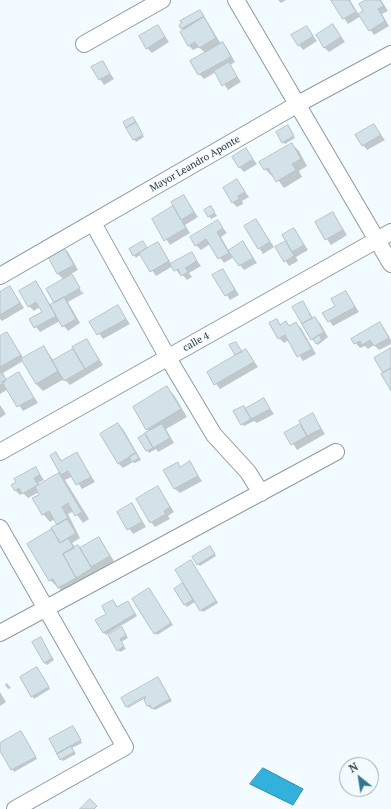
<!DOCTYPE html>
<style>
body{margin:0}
#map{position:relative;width:391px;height:809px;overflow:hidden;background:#f2fbff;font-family:"PT Serif",serif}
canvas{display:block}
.north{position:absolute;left:339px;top:757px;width:40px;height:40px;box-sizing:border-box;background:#f2fbff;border:1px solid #a4abaf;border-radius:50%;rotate:330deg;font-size:11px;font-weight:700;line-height:16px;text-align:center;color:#2e3436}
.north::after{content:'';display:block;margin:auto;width:14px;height:18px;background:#38758c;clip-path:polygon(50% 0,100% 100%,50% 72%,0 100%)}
</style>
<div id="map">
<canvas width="391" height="809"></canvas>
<div class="north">N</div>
</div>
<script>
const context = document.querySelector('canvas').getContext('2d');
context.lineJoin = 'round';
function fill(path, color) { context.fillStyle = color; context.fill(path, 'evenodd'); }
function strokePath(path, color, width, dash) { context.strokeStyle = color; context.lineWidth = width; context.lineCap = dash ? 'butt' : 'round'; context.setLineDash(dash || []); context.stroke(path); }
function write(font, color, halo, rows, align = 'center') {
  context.font = font + ' "PT Serif",serif'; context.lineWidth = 3; context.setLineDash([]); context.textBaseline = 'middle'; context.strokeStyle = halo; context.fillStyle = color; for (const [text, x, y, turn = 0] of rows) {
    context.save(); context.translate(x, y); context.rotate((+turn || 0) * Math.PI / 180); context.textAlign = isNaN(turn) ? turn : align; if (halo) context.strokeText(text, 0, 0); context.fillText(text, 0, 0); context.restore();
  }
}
const water = new Path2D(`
 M 263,768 L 303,789 L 293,805 L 250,784 Z`);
const shadow = new Path2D(`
 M 278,0 L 286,0 L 281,3 Z
 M 332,0 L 350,0 L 359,15 L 364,11 L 368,0 L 381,0 L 388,11 L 382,14 L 389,26 L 374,35 L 361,16 L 348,24 Z
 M 200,11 L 204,16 L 221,44 L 223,44 L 227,48 L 235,62 L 230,65 L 241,82 L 228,90 L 216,72 L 204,79 L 199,74 L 205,53 L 199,47 L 193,50 L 188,45 L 184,30 L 180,25 Z
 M 333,25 L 345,42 L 329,52 L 324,47 Z
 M 158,26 L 169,42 L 152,53 L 147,48 Z
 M 307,27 L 317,41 L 303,50 L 299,45 Z
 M 102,62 L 114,79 L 104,85 L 93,68 Z
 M 135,120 L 144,137 L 136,142 L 124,123 Z
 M 374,125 L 385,140 L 367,150 L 356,135 Z
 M 290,129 L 295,138 L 285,144 L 282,142 Z
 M 292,144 L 299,151 L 307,166 L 299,171 L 302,177 L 284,188 L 274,175 L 272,176 L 265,169 Z
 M 246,150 L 257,164 L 244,172 L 239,167 Z
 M 237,181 L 249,197 L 242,201 L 243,204 L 237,207 L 233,203 Z
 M 184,196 L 198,217 L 185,225 L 190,233 L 170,245 L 153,219 L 175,207 Z
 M 211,207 L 217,216 L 211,219 L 205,210 Z
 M 333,213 L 347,235 L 331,245 L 316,223 Z
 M 256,220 L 274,247 L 263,254 L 245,226 Z
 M 218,222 L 227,233 L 221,237 L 229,251 L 243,242 L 257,263 L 244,270 L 234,257 L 224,263 L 210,244 L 201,250 L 196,245 Z
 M 294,229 L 308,250 L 296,257 L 298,261 L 289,266 L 277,248 L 287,242 Z
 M 158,243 L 172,265 L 191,253 L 201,266 L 189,273 L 192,277 L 187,280 L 182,274 L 180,275 L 173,266 L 156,276 L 141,254 L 136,258 L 134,255 L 145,244 L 147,249 Z
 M 63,247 L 68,252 L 78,270 L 71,274 L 76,279 L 74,279 L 82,293 L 83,292 L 76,280 L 84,293 L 68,302 L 80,323 L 68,331 L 60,321 L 40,332 L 31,320 L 43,312 L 40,307 L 34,311 L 29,306 L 36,282 L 51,306 L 55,303 L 64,280 L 58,274 L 48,255 Z
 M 223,270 L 239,295 L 230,300 L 214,276 Z
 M 10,287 L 24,308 L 2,321 L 0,319 L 0,293 Z
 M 346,292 L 359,312 L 333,326 L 324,313 L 336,306 Z
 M 302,302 L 314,319 L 320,323 L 328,337 L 318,345 L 312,339 L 294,307 Z
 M 118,307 L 130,324 L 103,339 L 91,322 Z
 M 276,321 L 281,325 L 286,322 L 290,326 L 296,323 L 301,328 L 316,354 L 303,361 L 289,340 L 284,343 L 279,338 Z
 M 380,323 L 384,328 L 391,340 L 391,344 L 379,350 L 374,345 L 368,349 L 365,346 L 360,348 L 352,339 Z
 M 7,333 L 24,359 L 44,347 L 54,361 L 87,340 L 103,365 L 70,385 L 64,379 L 43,391 L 36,384 L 23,361 L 3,373 L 7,381 L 19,374 L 38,403 L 23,411 L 8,389 L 0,394 L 0,338 Z
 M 231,346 L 242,352 L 246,350 L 258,367 L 220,389 L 208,373 L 237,356 Z
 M 167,388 L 174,395 L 187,417 L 166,429 L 174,443 L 158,452 L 156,449 L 149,453 L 139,439 L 150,432 L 147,429 Z
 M 264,400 L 274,414 L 257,423 L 254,421 L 244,426 L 242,424 L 246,409 Z
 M 0,405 L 6,414 L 0,418 Z
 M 312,414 L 325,434 L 297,450 L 286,433 L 302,424 Z
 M 118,424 L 123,429 L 141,460 L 135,463 L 133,462 L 123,468 L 118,463 Z
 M 56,454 L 63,462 L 77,454 L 95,482 L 82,489 L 73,476 L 65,480 L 89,519 L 83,523 L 74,511 L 68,514 L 80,538 L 72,543 L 76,548 L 78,546 L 80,549 L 99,538 L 114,561 L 81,582 L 66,595 L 50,580 L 59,525 L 55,519 L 50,522 L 43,514 L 39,492 L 28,498 L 23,493 L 20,495 L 15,490 L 36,468 L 44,480 L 38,483 L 40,485 L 61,473 Z
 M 189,462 L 202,481 L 180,493 L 175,489 L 165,470 L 177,463 L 181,467 Z
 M 158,488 L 174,512 L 168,516 L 170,519 L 155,527 L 151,522 Z
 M 132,504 L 146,527 L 133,534 L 118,512 Z
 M 212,549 L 216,556 L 200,566 L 198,564 Z
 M 193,564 L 218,603 L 203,612 L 196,601 L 187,607 L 175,589 L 184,584 Z
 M 149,589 L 173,625 L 157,635 L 155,633 Z
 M 113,601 L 118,608 L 128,602 L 137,616 L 106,635 L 104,633 L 108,614 Z
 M 124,631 L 128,638 L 121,642 L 126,649 L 120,652 L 110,636 Z
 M 42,641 L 54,660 L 47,665 L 44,663 Z
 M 37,669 L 50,689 L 34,699 L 32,696 Z
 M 160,680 L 172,701 L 155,710 L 152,707 L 150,708 L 148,706 L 144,699 L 128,708 L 127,707 L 150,694 Z
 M 7,683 L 11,688 L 8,689 L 5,685 Z
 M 0,692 L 6,702 L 0,706 Z
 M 75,729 L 82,743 L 72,748 L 76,754 L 63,761 L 50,739 Z
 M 21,732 L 37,759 L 14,772 L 0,749 L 0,744 Z`);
const building = new Path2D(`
 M 331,0 L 349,0 L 356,12 L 343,19 Z
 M 366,0 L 380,0 L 384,6 L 378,9 L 385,21 L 369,31 L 358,14 L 363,11 L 359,4 Z
 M 200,10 L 204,16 L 181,29 L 179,25 L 182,23 L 180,21 Z
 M 204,17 L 216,38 L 199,48 L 195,42 L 188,46 L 180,32 Z
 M 333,24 L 341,37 L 324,48 L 316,35 Z
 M 158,25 L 165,37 L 146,49 L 139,36 Z
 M 307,26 L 313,36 L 298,46 L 291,35 Z
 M 223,42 L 231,57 L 198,75 L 190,61 Z
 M 103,61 L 110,74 L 99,80 L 91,67 Z
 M 229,62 L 237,77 L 222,86 L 214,71 Z
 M 133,117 L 136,122 L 126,128 L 123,122 Z
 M 136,122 L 143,135 L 133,140 L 126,128 Z
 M 374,124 L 381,135 L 362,146 L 355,135 Z
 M 288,125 L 294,136 L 282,143 L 276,132 Z
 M 292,143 L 301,159 L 292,164 L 296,170 L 276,182 L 268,168 L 264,170 L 259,162 Z
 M 246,148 L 253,159 L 239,168 L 232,157 Z
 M 237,179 L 245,192 L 238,196 L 239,199 L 232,203 L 223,188 Z
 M 184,195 L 194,212 L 181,220 L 171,202 Z
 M 173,206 L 186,228 L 164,241 L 152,219 Z
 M 211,206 L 215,213 L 208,217 L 204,210 Z
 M 333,212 L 343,230 L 325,240 L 315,222 Z
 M 256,219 L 270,242 L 258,249 L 244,226 Z
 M 218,220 L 223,228 L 217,232 L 229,253 L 218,259 L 206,239 L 195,246 L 190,237 Z
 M 294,228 L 304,245 L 292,252 L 282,235 Z
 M 143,241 L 147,248 L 133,256 L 129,249 Z
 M 243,241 L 253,258 L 239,266 L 228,251 Z
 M 286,241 L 294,256 L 284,262 L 275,247 Z
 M 158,242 L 169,261 L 150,272 L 139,253 Z
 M 63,246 L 74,265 L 57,274 L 47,255 Z
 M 192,252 L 197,261 L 185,268 L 188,272 L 181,276 L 178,269 L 174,271 L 170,264 Z
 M 223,269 L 235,290 L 225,296 L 212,275 Z
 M 72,274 L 80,288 L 54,303 L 46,289 Z
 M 36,281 L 56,316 L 34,328 L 29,319 L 42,312 L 36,302 L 28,307 L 19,291 Z
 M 10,286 L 20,303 L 0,315 L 0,292 Z
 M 346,291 L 355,307 L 328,322 L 322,313 L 335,306 L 331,299 Z
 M 64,297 L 76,319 L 62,327 L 50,305 Z
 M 303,301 L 312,318 L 302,324 L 292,307 Z
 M 118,305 L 126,319 L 97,335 L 89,322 Z
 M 315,317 L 324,332 L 311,340 L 302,324 Z
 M 277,319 L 280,325 L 286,321 L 289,326 L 296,322 L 312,349 L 297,357 L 285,335 L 278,339 L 269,323 Z
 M 380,322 L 389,338 L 374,346 L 370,340 L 362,345 L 360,341 L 354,344 L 351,339 Z
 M 7,332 L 21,355 L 0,367 L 0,336 Z
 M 319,335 L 322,340 L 316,344 L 313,339 Z
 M 87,339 L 99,360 L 85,369 L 72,347 Z
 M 236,342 L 242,352 L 235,355 L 229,345 Z
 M 44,346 L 58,371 L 36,384 L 21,359 Z
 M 391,348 L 391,368 L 383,373 L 374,358 Z
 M 73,349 L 85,369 L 64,381 L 52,361 Z
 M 246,349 L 254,362 L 214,385 L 207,372 Z
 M 391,368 L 391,391 L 381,374 Z
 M 0,371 L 6,380 L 0,386 Z
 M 19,372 L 34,398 L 17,407 L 2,382 Z
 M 167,386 L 181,409 L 146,430 L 133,407 Z
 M 264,398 L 270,409 L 251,419 L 245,409 Z
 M 244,406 L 251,419 L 241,425 L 233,411 Z
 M 313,413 L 321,429 L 307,436 L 299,421 Z
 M 118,423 L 136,453 L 118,464 L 100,434 Z
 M 162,424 L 170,438 L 153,448 L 145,433 Z
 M 300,424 L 307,436 L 291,445 L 284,433 Z
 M 145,434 L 153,448 L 146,451 L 138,438 Z
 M 56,452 L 61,461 L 77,452 L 91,477 L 76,485 L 68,471 L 61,475 L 50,456 Z
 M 136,453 L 139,458 L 132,462 L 129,457 Z
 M 190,461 L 198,476 L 174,489 L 163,470 L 178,462 L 180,467 Z
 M 36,467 L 40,475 L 34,478 L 38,485 L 22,494 L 19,488 L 15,491 L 11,485 L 16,482 L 14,479 Z
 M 59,473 L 82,512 L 75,516 L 68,503 L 62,507 L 68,518 L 57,525 L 49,511 L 42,515 L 32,498 L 39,495 L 35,487 Z
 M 158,486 L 170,507 L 164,511 L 166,514 L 150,523 L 136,499 Z
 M 132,503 L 142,522 L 127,530 L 117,512 Z
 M 67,519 L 76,533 L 60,543 L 51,528 Z
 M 52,529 L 60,543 L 68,538 L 74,548 L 63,554 L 76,578 L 58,588 L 53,579 L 49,581 L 27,544 Z
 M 99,537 L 110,556 L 91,567 L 80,548 Z
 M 78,545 L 92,568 L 76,578 L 63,554 Z
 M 210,546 L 215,554 L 197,565 L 192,557 Z
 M 191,560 L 216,601 L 200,611 L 175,570 Z
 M 183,583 L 193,600 L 184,605 L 174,589 Z
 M 149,588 L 171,623 L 154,634 L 132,599 Z
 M 113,600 L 117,607 L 128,601 L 135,614 L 103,633 L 95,620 L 106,614 L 102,606 Z
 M 122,627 L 126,635 L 120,639 L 124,646 L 117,651 L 108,635 Z
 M 41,637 L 52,658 L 44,663 L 32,642 Z
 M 37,667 L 49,687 L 31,697 L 20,677 Z
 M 158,677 L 170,699 L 152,709 L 150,705 L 147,706 L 144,700 L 146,698 L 145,696 L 126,707 L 121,698 Z
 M 73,726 L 81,740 L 57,754 L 49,739 Z
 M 21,731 L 36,757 L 11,770 L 0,751 L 0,743 Z
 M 71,746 L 74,752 L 60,760 L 57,754 Z
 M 90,799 L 97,806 L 94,809 L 80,809 Z`);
const street = new Path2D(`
 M 236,0 L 391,264
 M 84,44 L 162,0
 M 93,223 L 168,358 L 214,435 L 248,472 L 261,493
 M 0,276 L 298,104 L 391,54
 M 0,452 L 391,232
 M 0,528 L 125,747 L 15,809
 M 0,633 L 336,452`);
const streetNames = [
 ["Mayor Leandro Aponte",195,164,-30],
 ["calle 4",196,342,-29]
];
fill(water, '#31b1db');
strokePath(water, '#308caa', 1);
fill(shadow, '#0003');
fill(building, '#d3e2e8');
strokePath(building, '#b5c3c9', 1);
strokePath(street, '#8d9ba1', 18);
strokePath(street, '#fff', 16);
write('10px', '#2e3436', '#f2fbff', streetNames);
</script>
